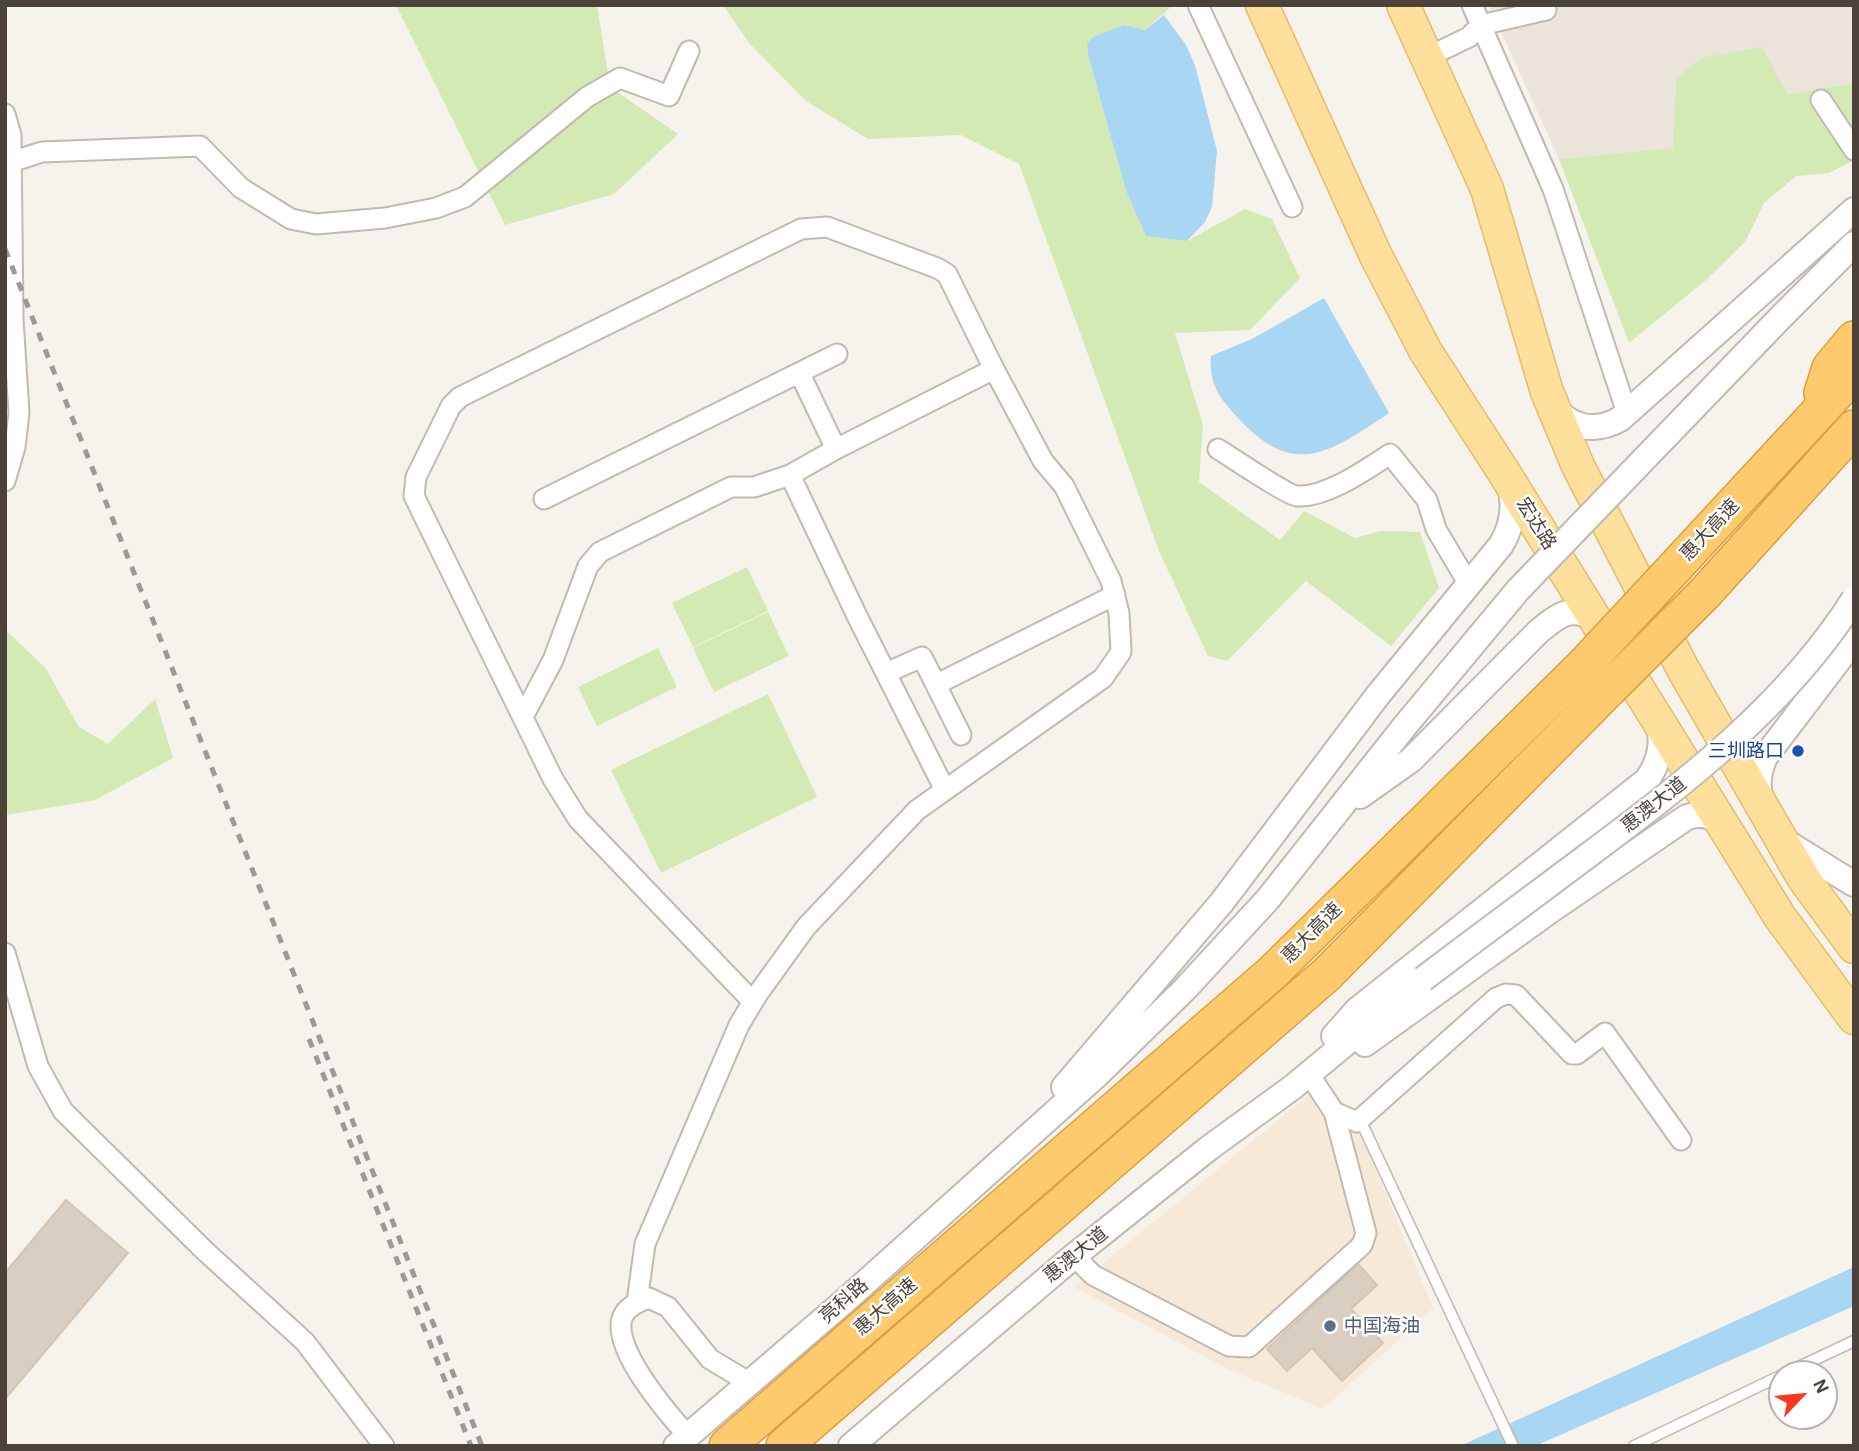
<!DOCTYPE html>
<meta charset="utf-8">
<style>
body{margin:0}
#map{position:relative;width:1859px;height:1451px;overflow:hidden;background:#f6f2ec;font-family:"Alegreya Sans",sans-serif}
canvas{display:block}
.frame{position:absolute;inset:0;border:7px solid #4b4339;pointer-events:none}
.north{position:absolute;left:1768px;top:1360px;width:70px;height:70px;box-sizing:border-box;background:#fff;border:2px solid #b7b4b0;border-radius:50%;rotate:64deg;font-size:19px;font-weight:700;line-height:28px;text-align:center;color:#4b4339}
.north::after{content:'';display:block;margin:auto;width:24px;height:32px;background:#fb371d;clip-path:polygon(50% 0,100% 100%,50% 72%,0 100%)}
</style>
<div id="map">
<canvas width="1859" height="1451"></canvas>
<div class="frame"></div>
<div class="north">N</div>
</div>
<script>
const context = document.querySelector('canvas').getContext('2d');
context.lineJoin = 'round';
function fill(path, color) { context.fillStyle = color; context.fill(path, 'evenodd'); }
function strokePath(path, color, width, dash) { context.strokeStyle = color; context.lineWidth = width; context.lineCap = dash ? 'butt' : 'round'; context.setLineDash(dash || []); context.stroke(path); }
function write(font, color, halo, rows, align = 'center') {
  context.font = font + ' "Alegreya Sans","Noto Sans SC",sans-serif'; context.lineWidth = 5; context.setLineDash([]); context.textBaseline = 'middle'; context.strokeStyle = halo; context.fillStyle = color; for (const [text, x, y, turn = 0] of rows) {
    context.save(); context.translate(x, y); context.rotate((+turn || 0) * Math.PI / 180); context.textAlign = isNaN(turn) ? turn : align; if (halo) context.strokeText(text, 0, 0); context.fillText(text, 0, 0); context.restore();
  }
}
const residential = new Path2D(`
 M 1489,5 L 1854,5 L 1854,83 L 1787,94 L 1676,79 L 1674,148 L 1559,159 Z`);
const commercial = new Path2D(`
 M 1321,1085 L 1362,1137 L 1433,1308 L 1323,1409 L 1226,1368 L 1074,1287 Z`);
const green = new Path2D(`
 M 396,5 L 597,5 L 610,87 L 678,134 L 614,194 L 505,225 Z
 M 723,5 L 1173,5 L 1145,30 L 1125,25 L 1087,45 L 1088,55 L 1126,191 L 1146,235 L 1187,241 L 1245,209 L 1272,219 L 1300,278 L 1250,330 L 1175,333 L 1203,425 L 1199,482 L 1280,540 L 1304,511 L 1355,538 L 1381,531 L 1420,532 L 1439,588 L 1391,646 L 1306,581 L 1227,661 L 1208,656 L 1159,551 L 1019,164 L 961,135 L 868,139 L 806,101 L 749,43 Z
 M 1762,47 L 1787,94 L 1854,83 L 1854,160 L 1829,173 L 1796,176 L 1764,203 L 1745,242 L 1706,280 L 1629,343 L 1559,159 L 1673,148 L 1676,79 L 1701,58 Z
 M 747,567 L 768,611 L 693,647 L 672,603 Z
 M 768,612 L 789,656 L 714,692 L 693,648 Z
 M 5,629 L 46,669 L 79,727 L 108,744 L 155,699 L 173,758 L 95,800 L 5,815 Z
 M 658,648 L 677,687 L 597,726 L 578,687 Z
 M 768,694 L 817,797 L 661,873 L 611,770 Z`);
const water = new Path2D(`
 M 1164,15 L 1186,45 L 1195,65 L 1217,151 L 1212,207 L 1205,222 L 1187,241 L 1146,236 L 1126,191 L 1088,55 L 1087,44 L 1093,37 L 1125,25 L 1145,30 Z
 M 1324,298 L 1389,413 C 1330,452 1295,480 1238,418 C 1219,397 1209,385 1211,356 L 1254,338 Z
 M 1854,1267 L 1854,1306 L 1535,1446 L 1460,1446 Z`);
const building = new Path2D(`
 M 66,1200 L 128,1253 L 5,1399 L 5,1273 Z
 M 1358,1264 L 1377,1285 L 1351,1309 L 1383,1343 L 1342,1381 L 1312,1348 L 1287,1371 L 1267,1349 Z`);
const service = new Path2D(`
 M 1357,1122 L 1364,1128 L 1513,1446
 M 1784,1374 L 1854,1341
 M 1634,1446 L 1782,1375`);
const minor = new Path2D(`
 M 1198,5 L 1292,207
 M 1472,5 L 1553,189 L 1627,413
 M 1426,58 L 1469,37 L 1481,25 L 1546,10
 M 1821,100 L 1854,150
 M 5,114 L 11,135 L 13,319 L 19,413 L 15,447 L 5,481
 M 11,162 L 42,152 L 200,146 L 241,188 L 291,219 L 316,224 L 385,218 L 436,208 L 465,197 L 587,97 L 620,78 L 669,96 L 689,51
 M 800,374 L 836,449
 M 1218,449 C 1231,457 1287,495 1297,496 C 1326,498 1367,469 1390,454 L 1427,500 L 1436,529 L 1468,583
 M 544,499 L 837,354
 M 886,673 L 922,657 L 961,735
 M 937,684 L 1115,595
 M 522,713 L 526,711 L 553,660 L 588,566 L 600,552 L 731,487 L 754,487 L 790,475
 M 5,953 L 38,1066 L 63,1111 L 205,1251 L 305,1342 L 384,1446
 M 753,1002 L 578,819 L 553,779 L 414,496 L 416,477 L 451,406 L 460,397 L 801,229 L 827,227 L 937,268 L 947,274 L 994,369
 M 1334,1112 L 1357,1122 L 1496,998 L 1506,994 L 1516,995 L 1572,1054 L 1577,1054 L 1605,1033 L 1681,1140
 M 1074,1256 L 1093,1275 L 1229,1346 L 1249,1347 L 1362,1245 L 1366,1233 L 1334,1112 L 1309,1074
 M 637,1302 L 645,1244 L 739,1025 L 757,995 L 806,927 L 917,810 L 1103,678 L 1121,652 L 1119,613 L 1111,581 L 1064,486 L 1043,461 L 994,369 L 836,449 L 790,475 L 858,618 L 945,790
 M 688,1436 C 669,1415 609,1346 623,1316 C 627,1307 640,1301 649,1298 L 668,1307 L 710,1359 L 750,1383`);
const tertiary = new Path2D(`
 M 1781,317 L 1854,244
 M 1553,404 C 1568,429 1596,433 1620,419 L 1854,210
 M 1360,796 L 1411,760 L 1538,632 C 1557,616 1573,603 1595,620
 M 1762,804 C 1756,788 1758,773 1765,757 L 1854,640
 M 1781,839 L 1854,884
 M 1334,1036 L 1357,1010 L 1647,780 C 1660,761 1664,743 1658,721
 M 1365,1044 L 1554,908 L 1687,817 C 1703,812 1716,816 1726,830
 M 1064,1087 L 1222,902 L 1378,695 L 1501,545 C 1513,525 1516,505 1509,483
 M 676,1446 L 847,1299 L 1099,1073 L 1185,989 L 1268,899 L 1404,727
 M 851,1446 L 1074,1256 L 1209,1148 L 1293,1087 L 1423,979`);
const primary = new Path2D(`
 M 1262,5 L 1376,256 L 1426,352 L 1503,471 L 1780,917 L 1854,1018
 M 1403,5 L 1487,189 L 1547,392 L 1578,466 L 1683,669 L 1804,879 L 1854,947`);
const motorway = new Path2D(`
 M 1822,393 L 1830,368 L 1854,339
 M 1679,563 L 1854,374
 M 1705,593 L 1854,428
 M 727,1446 L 1273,972 L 1585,664
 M 784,1446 L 1326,975 L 1609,689`);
const rail = new Path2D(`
 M 5,249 L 482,1446
 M 309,1039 L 471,1446`);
const tertiaryBridge = new Path2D(`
 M 1404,727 L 1518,590 L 1781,317
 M 1423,979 C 1477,938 1531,898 1586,857 C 1685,783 1787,705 1854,599`);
const motorwayBridge = new Path2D(`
 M 1585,664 L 1679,563
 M 1609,689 L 1705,593`);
const markers = [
 [1798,751,7,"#1a4fb4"],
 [1330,1326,7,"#5c6f8a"]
];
const streetNames = [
 ["宏达路",1536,524,58],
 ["惠大高速",1710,530,-47],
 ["惠澳大道",1654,805,-38],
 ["惠大高速",1312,933,-45],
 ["惠澳大道",1076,1255,-39],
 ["亮科路",844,1301,-41],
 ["惠大高速",886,1307,-41]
];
const transitNames = [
 ["三圳路口",1784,751]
];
const serviceNames = [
 ["中国海油",1344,1326]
];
fill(residential, '#eae4da');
fill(commercial, '#f7e9d8');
fill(green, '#d4eab5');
fill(water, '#a9d6f2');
fill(building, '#d8cec1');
strokePath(building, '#d3c6b4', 2);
strokePath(service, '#c2baae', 13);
strokePath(minor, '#c2baae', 23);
strokePath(tertiary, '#c2baae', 28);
strokePath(primary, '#e6bc6a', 35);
strokePath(motorway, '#df9e3c', 38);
strokePath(service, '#fff', 10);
strokePath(minor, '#fff', 19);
strokePath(tertiary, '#fff', 24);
strokePath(primary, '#ffdf9c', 32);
strokePath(motorway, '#feca6e', 35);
strokePath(rail, '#9a9a9a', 5, [9, 9]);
strokePath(tertiaryBridge, '#c2baae', 28, []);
strokePath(motorwayBridge, '#df9e3c', 38, []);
strokePath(tertiaryBridge, '#fff', 24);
strokePath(motorwayBridge, '#feca6e', 35);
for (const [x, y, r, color] of markers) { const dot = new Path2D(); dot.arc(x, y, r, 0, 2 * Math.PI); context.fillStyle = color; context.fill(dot); strokePath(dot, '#fff', 2.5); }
write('19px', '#4b4339', '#fff', streetNames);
write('19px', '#164399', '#fff', transitNames, 'right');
write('19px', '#4e5e75', '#fff', serviceNames, 'left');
</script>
